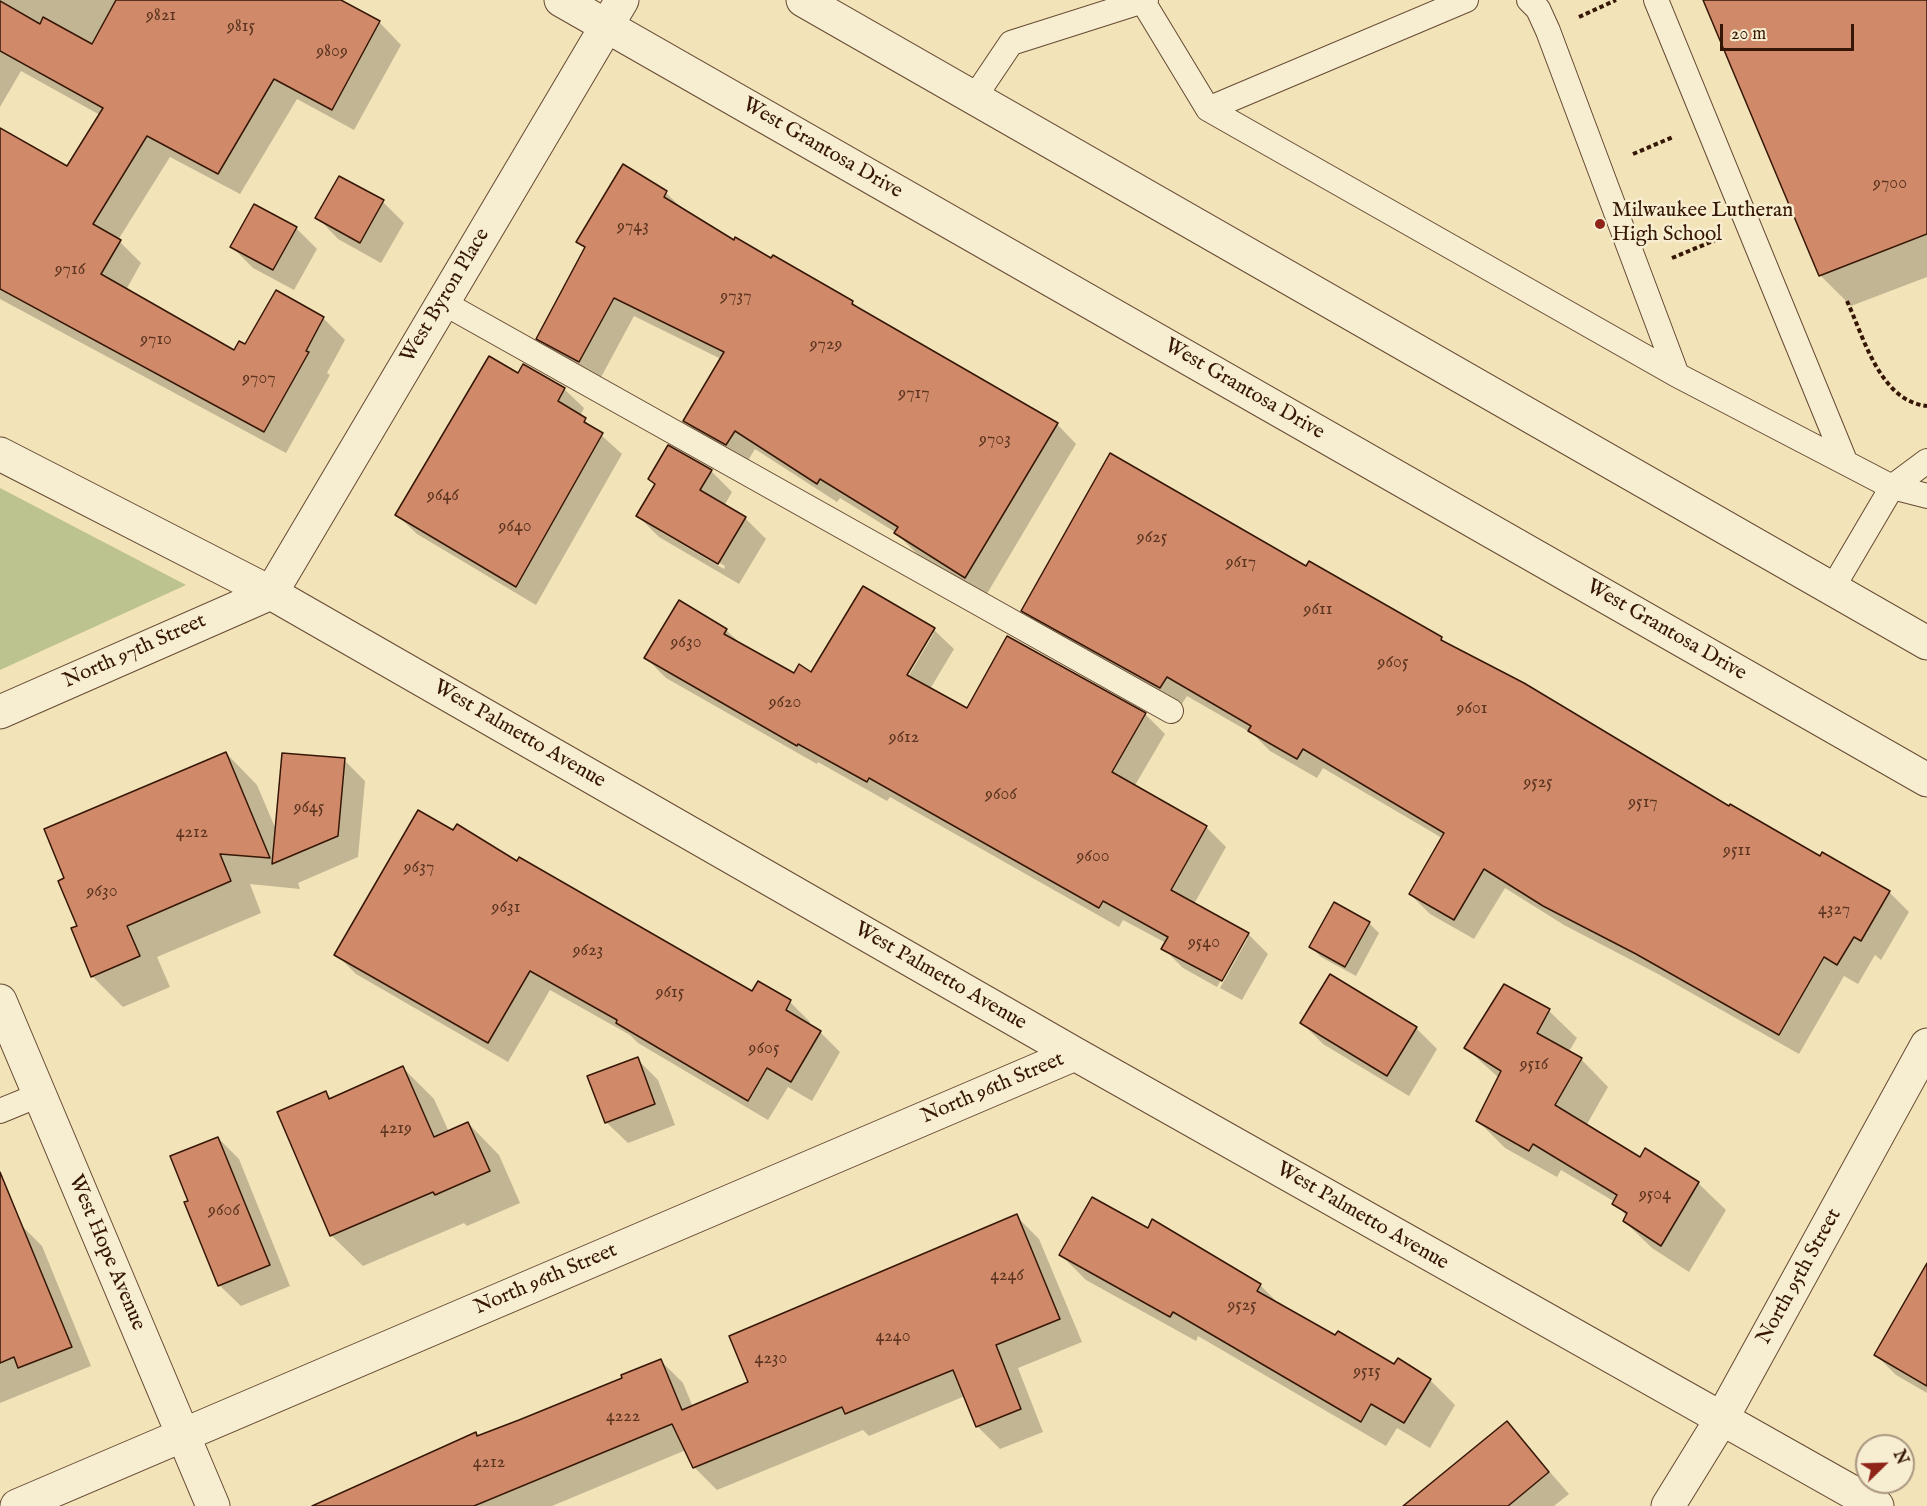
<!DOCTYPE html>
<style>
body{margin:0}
#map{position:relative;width:1927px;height:1506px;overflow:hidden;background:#f3e3b8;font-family:"IM FELL English",serif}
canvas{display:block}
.north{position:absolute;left:1855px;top:1434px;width:60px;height:60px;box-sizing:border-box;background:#f7edd1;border:2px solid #aa9780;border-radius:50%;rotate:67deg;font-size:16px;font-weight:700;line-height:24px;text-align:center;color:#361706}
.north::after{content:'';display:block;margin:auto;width:21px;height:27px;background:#8f2418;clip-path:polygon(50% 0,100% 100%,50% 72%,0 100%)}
.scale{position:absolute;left:1720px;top:24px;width:134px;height:27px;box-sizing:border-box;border:3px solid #361706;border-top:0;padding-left:8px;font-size:18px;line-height:21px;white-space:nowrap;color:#361706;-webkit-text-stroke:4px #f7edd1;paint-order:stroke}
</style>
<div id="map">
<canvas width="1927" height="1506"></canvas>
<div class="north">N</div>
<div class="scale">20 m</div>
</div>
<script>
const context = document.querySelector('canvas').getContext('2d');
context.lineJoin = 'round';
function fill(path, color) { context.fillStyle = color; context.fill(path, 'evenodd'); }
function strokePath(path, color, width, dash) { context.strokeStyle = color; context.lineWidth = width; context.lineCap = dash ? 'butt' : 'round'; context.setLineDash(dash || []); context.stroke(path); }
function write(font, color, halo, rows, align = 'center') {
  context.font = font + ' "IM FELL English",serif'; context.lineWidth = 5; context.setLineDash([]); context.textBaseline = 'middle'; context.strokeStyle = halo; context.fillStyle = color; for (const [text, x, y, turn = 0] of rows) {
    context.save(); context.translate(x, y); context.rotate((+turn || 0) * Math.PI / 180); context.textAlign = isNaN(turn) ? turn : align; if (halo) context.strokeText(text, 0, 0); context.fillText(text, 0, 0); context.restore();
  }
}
const green = new Path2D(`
 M 0,488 L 186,585 L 0,670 Z`);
const shadow = new Path2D(`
 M 0,0 L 338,0 L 380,23 L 401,45 L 354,130 L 297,99 L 240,194 L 170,157 L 118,240 L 141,263 L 126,290 L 234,352 L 323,318 L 345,340 L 327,373 L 330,375 L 286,453 L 0,299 L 0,130 L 68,168 L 100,115 L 21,71 L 0,107 Z
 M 1704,0 L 1927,0 L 1927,277 L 1851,306 L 1820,275 Z
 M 623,166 L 666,193 L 686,212 L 734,242 L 852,302 L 863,312 L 1057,424 L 1076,444 L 985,597 L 916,553 L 895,532 L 840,498 L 837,502 L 755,449 L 746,464 L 704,440 L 684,420 L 721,359 L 634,316 L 599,381 L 558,358 L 538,338 L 585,248 L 578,241 Z
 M 383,202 L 404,223 L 381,263 L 338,239 L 317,217 Z
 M 296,228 L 317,249 L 294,290 L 253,268 L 232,247 Z
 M 519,375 L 564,389 L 584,408 L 580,416 L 622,454 L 536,605 L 417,534 L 397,515 Z
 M 711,471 L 732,492 L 724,506 L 745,518 L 766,539 L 739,584 L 659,537 L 638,516 L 656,486 L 650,479 ZM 661,529 L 725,566 L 724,569 L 661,532 Z
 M 1306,568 L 1441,639 L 1730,808 L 1889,892 L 1909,912 L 1881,960 L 1875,955 L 1858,984 L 1844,976 L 1799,1054 L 1658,974 L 1564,925 L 1505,888 L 1474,939 L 1430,914 L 1410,894 L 1442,838 L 1323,768 L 1317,778 L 1270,751 L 1253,734 L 1187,696 L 1180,707 L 1043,630 L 1023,610 Z
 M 863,588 L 934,630 L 954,649 L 930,689 L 967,710 L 1145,714 L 1165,734 L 1134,787 L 1206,827 L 1226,847 L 1194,904 L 1248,934 L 1268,954 L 1242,1000 L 1220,988 L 1248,938 L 1244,938 L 1217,987 L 1183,968 L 1163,948 L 1166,943 L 1123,920 L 1119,927 L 890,797 L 887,801 L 818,762 L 817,764 L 666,678 L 646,658 L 726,630 L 742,645 L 795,675 L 812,674 ZM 930,633 L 934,633 L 905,682 L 902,681 Z
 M 226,753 L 257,785 L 277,832 L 344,760 L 365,781 L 358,857 L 298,883 L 300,889 L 250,884 L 261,913 L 157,957 L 170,987 L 123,1007 L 92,976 L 79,927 Z
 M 454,832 L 517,863 L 752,993 L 758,983 L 790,1002 L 810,1022 L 809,1025 L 820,1032 L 840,1052 L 812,1101 L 788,1087 L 768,1120 L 638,1043 L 630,1035 L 550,990 L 508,1062 L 356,974 L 336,954 Z
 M 1369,923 L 1379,933 L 1356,976 L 1321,957 L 1311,947 Z
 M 1330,976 L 1416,1028 L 1437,1049 L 1409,1096 L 1323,1044 L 1302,1023 Z
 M 1504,986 L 1549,1011 L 1577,1038 L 1568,1053 L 1581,1059 L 1608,1087 L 1586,1126 L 1640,1159 L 1698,1183 L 1726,1210 L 1689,1272 L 1652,1248 L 1624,1221 L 1627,1217 L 1615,1202 L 1561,1170 L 1557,1177 L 1505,1148 L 1478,1121 L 1499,1078 L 1466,1048 Z
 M 637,1059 L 658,1080 L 675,1125 L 628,1143 L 606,1122 Z
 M 403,1068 L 434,1099 L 449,1132 L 468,1123 L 499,1155 L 520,1203 L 467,1226 L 464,1223 L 363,1266 L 331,1235 L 326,1093 L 332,1099 Z
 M 218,1138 L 239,1159 L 290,1286 L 241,1306 L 219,1285 L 190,1202 Z
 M 1016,1216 L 1039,1239 L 1082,1342 L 1018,1368 L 1043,1432 L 1000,1449 L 977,1426 L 965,1396 L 869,1436 L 863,1430 L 717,1490 L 694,1467 L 686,1450 L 552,1506 L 355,1506 L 475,1434 L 479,1437 L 624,1379 L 660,1360 L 683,1383 L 693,1407 L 750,1383 Z
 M 22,1226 L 42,1246 L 91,1366 L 0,1403 L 0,1235 Z
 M 1148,1230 L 1260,1285 L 1282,1307 L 1336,1337 L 1395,1366 L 1430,1380 L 1455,1405 L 1430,1448 L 1397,1428 L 1386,1446 L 1198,1336 L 1196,1341 L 1086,1280 L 1061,1255 Z
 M 1927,1265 L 1927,1393 L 1896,1375 L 1876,1355 Z
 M 1507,1423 L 1569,1494 L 1554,1506 L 1405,1506 Z`);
const building = new Path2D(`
 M 116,0 L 341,0 L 380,21 L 332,110 L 274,79 L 218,174 L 147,136 L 93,224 L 121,240 L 101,274 L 234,350 L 239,341 L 245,344 L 276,290 L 324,317 L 306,351 L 309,352 L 264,432 L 0,289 L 0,128 L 67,166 L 103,108 L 0,51 L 0,1 L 40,24 L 43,17 L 92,44 Z
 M 1703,0 L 1927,0 L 1927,234 L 1819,276 Z
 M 623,164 L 667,191 L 664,197 L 734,240 L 735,237 L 771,258 L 773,255 L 853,301 L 852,304 L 1058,423 L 965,578 L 894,533 L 898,527 L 820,479 L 817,484 L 735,431 L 726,445 L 683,421 L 724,352 L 614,298 L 579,362 L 536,339 L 585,247 L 576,242 Z
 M 339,176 L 384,200 L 360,243 L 315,218 Z
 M 254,204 L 297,227 L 273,270 L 230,247 Z
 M 489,356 L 518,373 L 523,364 L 565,388 L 558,401 L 586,418 L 584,422 L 603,433 L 516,587 L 395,515 Z
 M 668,445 L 712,470 L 700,490 L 746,517 L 718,564 L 636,516 L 655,484 L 648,479 Z
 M 1110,453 L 1306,566 L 1309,561 L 1442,637 L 1441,640 L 1524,683 L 1729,806 L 1730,804 L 1820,856 L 1822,852 L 1890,891 L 1861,941 L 1854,937 L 1837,965 L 1824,957 L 1779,1035 L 1636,954 L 1543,906 L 1484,869 L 1454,920 L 1409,894 L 1444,833 L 1303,749 L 1297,759 L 1248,731 L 1251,726 L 1167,677 L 1160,688 L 1021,611 Z
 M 863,586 L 935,628 L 907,675 L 967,708 L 1007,636 L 1146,713 L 1112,772 L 1207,826 L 1171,890 L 1249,933 L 1222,981 L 1161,949 L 1168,937 L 1103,901 L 1099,908 L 869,778 L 867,782 L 798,744 L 797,746 L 644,658 L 679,600 L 727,629 L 724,634 L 794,673 L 799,664 L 811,672 Z
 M 226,752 L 270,858 L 220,854 L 231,881 L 127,926 L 140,956 L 91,977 L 71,928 L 77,926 L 58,881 L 64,878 L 44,829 Z
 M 282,753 L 345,758 L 338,836 L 272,864 Z
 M 418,810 L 453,830 L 457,824 L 517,861 L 519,857 L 752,991 L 758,981 L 791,1000 L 786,1010 L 821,1031 L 791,1082 L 767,1068 L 748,1101 L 616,1023 L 617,1020 L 530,971 L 488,1043 L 334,955 Z
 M 1334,902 L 1370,922 L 1345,967 L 1309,947 Z
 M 1330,974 L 1417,1027 L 1387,1076 L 1300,1023 Z
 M 1504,984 L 1550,1009 L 1537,1033 L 1582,1058 L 1555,1105 L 1640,1157 L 1645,1148 L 1699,1182 L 1661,1246 L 1623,1221 L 1627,1213 L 1612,1204 L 1617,1195 L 1533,1144 L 1529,1151 L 1476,1121 L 1501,1071 L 1464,1048 Z
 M 638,1057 L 655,1104 L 605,1123 L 587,1076 Z
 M 403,1066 L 434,1137 L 468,1122 L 490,1171 L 435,1195 L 433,1192 L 330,1236 L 277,1112 L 326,1091 L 329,1099 Z
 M 218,1137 L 270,1265 L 218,1286 L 184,1202 L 188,1201 L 170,1156 Z
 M 0,1172 L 72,1347 L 18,1368 L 14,1357 L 0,1363 Z
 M 1092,1197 L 1148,1228 L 1152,1219 L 1261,1284 L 1257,1291 L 1335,1335 L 1338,1331 L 1394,1364 L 1398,1358 L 1431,1379 L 1404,1423 L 1371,1404 L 1361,1422 L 1173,1312 L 1170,1317 L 1059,1255 Z
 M 1017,1214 L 1060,1319 L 996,1345 L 1021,1409 L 976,1427 L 953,1370 L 845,1414 L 842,1407 L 693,1468 L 672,1424 L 474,1506 L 312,1506 L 476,1432 L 477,1436 L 519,1420 L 622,1378 L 621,1375 L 661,1359 L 682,1410 L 748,1382 L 729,1336 Z
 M 1927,1263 L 1927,1386 L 1874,1355 Z
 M 1507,1421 L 1549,1472 L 1508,1506 L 1403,1506 Z`);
const path = new Path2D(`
 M 1579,17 L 1616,0
 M 1633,154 L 1673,137
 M 1672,258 L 1718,239
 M 1847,301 C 1864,338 1880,401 1927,406`);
const service = new Path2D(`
 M 1142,0 L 1208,109 L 1677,375 L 1892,487 L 1927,496
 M 1529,0 L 1538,9 L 1548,31 L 1677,375
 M 1656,0 L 1845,461
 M 974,98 L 1011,43 L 1146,0
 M 1208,109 L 1466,0
 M 442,302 L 1171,711
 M 1832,589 L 1892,487 L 1927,461
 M 0,1111 L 39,1095`);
const minor = new Path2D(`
 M 0,454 L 271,593 L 1075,1054 L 1877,1506
 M 0,712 L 271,593 L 622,0
 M 0,1001 L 213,1506
 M 17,1506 L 1075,1054
 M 1668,1506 L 1721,1420 L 1927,1045`);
const tertiary = new Path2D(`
 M 561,0 L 1927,780
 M 803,0 L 1927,643`);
const markers = [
 [1600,224,6,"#8f2418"]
];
const numberNames = [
 ["9821",161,16],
 ["9815",241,27],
 ["9809",332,52],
 ["9700",1890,184],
 ["9743",633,227],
 ["9716",70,270],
 ["9737",736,297],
 ["9710",156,340],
 ["9729",826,345],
 ["9707",259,379],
 ["9717",914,394],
 ["9703",995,440],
 ["9646",443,496],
 ["9640",515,527],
 ["9625",1152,538],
 ["9617",1241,563],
 ["9611",1318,610],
 ["9630",686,643],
 ["9605",1393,663],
 ["9620",785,703],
 ["9601",1472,709],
 ["9612",904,738],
 ["9525",1538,783],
 ["9606",1001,795],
 ["9517",1643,803],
 ["9645",309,808],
 ["4212",192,833],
 ["9511",1737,851],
 ["9600",1093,857],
 ["9637",419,868],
 ["9630",102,892],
 ["9631",506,908],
 ["4327",1834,910],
 ["9540",1204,943],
 ["9623",588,951],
 ["9615",670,993],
 ["9605",764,1049],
 ["9516",1534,1065],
 ["4219",396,1129],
 ["9504",1655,1195],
 ["9606",224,1211],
 ["4246",1007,1276],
 ["9525",1242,1306],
 ["4240",893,1337],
 ["4230",771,1359],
 ["9515",1367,1372],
 ["4222",623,1417],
 ["4212",489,1463]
];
const streetNames = [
 ["West Grantosa Drive",822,149,30],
 ["West Byron Place",446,296,-59],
 ["West Grantosa Drive",1244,390,30],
 ["West Grantosa Drive",1666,631,30],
 ["North 97th Street",135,652,-24],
 ["West Palmetto Avenue",519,735,30],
 ["West Palmetto Avenue",940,977,30],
 ["North 96th Street",993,1089,-23],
 ["West Palmetto Avenue",1362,1217,30],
 ["West Hope Avenue",106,1253,67],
 ["North 95th Street",1800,1277,-61],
 ["North 96th Street",546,1280,-23]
];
const poiNames = [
 ["Milwaukee Lutheran",1612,212],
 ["High School",1612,236]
];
fill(green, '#bcc38e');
fill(shadow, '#0003');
fill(building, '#d08a6a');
strokePath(building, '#361706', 1.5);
strokePath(service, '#654a32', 26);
strokePath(minor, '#654a32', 35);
strokePath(tertiary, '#654a32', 35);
strokePath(path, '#361706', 4, [4.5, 3]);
strokePath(service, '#f7edd1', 24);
strokePath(minor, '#f7edd1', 33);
strokePath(tertiary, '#f7edd1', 33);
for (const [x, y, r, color] of markers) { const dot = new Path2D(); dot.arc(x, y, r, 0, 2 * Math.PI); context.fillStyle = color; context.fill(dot); strokePath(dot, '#f7edd1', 2); }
write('18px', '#5c341f', null, numberNames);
write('21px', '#361706', '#f7edd1', streetNames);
write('21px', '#361706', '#f7edd1', poiNames, 'left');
</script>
